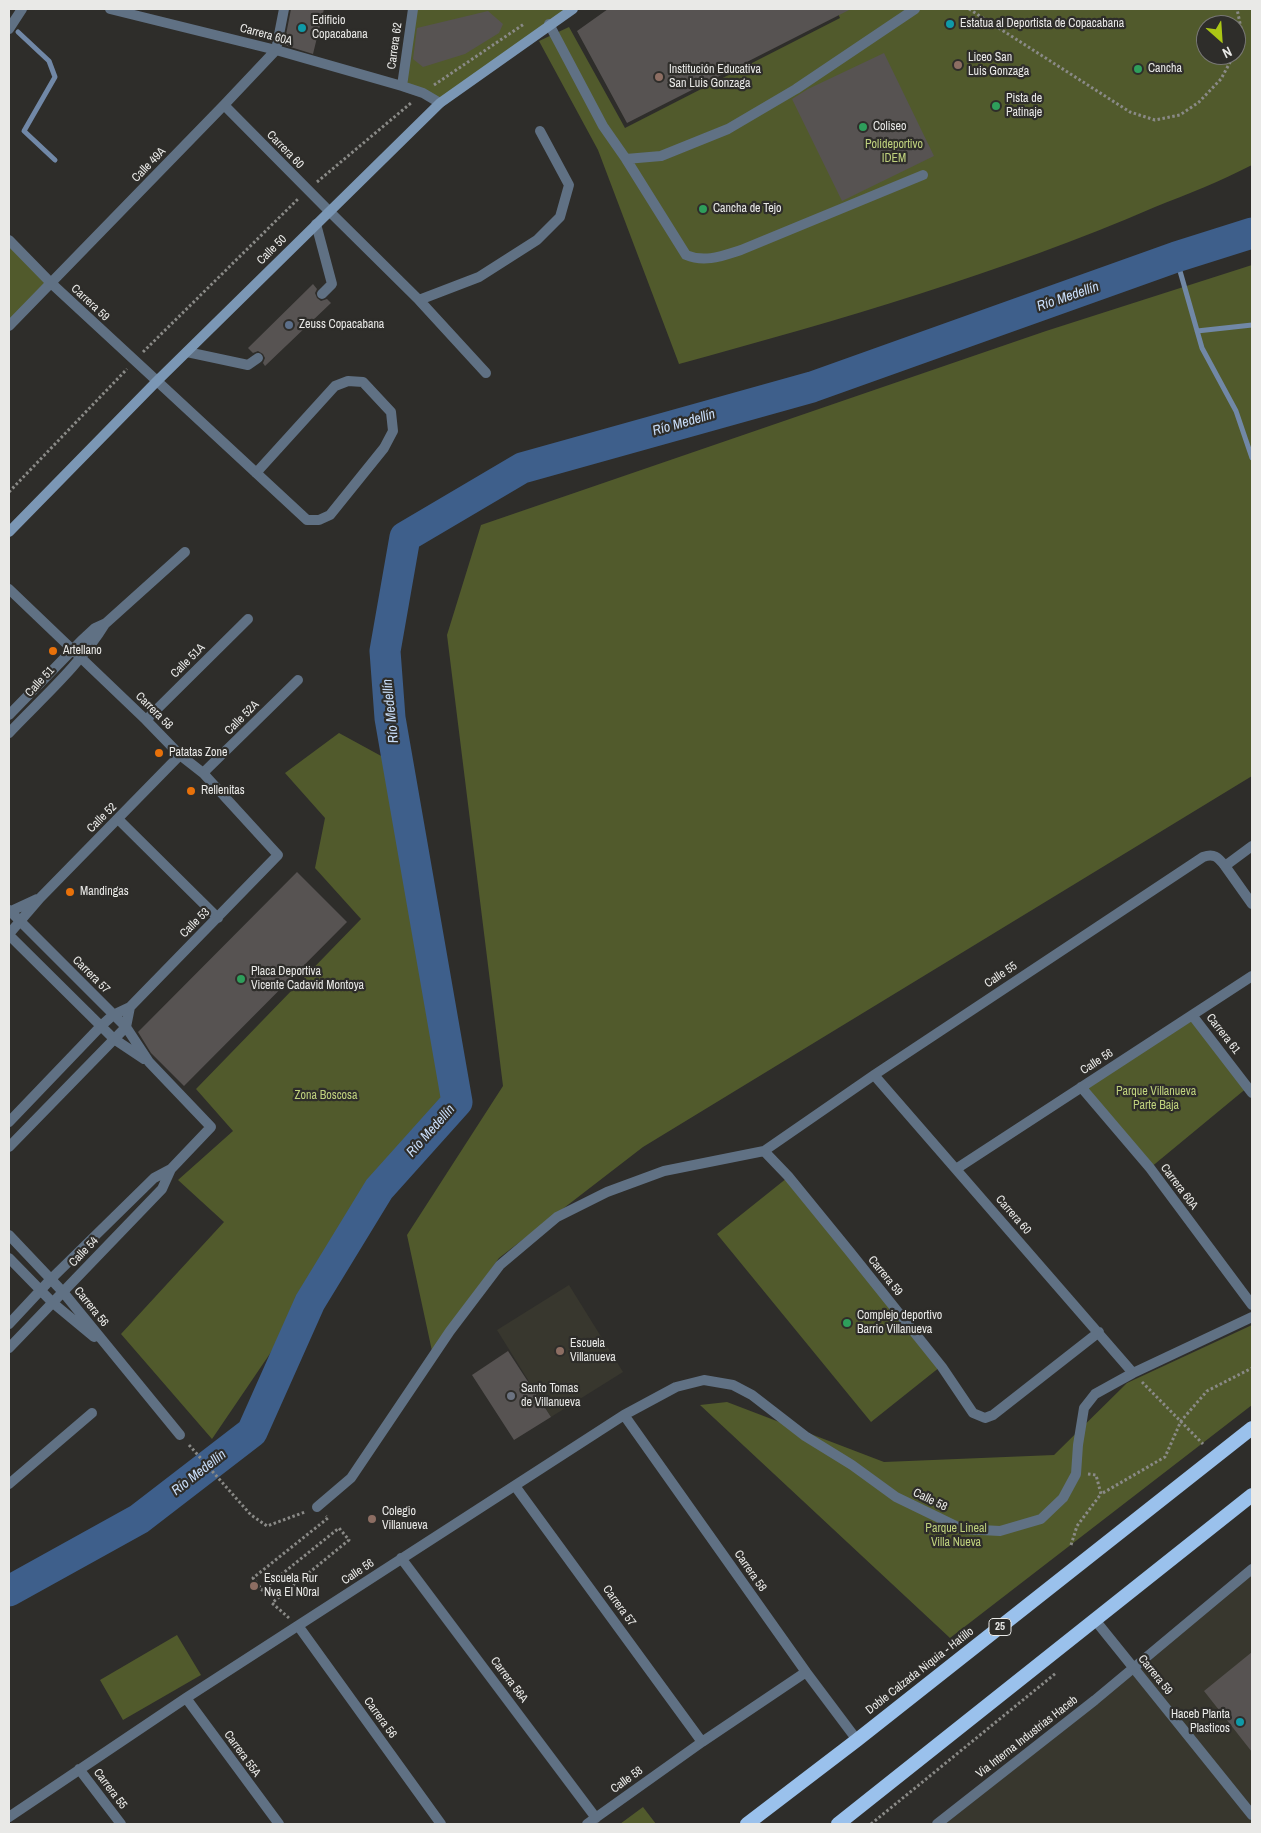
<!DOCTYPE html>
<meta charset="utf-8">
<style>
body{margin:0}
#map{position:relative;width:1261px;height:1833px;overflow:hidden;background:#2e2d2a;font-family:"Archivo Narrow",sans-serif}
canvas{display:block}
.frame{position:absolute;inset:0;border:10px solid #e9e9e7;pointer-events:none}
.north{position:absolute;left:1196px;top:15px;width:50px;height:50px;box-sizing:border-box;background:#2e2d2a;border:1px solid #797876;border-radius:50%;rotate:154deg;font-size:14px;font-weight:700;line-height:20px;text-align:center;color:#e9e9e7}
.north::after{content:'';display:block;margin:auto;width:18px;height:22px;background:#abc615;clip-path:polygon(50% 0,100% 100%,50% 72%,0 100%)}
</style>
<div id="map">
<canvas width="1261" height="1833"></canvas>
<div class="frame"></div>
<div class="north">N</div>
</div>
<script>
const context = document.querySelector('canvas').getContext('2d');
context.lineJoin = 'round';
function fill(path, color) { context.fillStyle = color; context.fill(path, 'evenodd'); }
function strokePath(path, color, width, dash) { context.strokeStyle = color; context.lineWidth = width; context.lineCap = dash ? 'butt' : 'round'; context.setLineDash(dash || []); context.stroke(path); }
function write(font, color, halo, rows, align = 'center') {
  context.font = font + ' "Archivo Narrow",sans-serif'; context.lineWidth = 4.5; context.setLineDash([]); context.textBaseline = 'middle'; context.strokeStyle = halo; context.fillStyle = color; for (const [text, x, y, turn = 0] of rows) {
    context.save(); context.translate(x, y); context.rotate((+turn || 0) * Math.PI / 180); context.textAlign = isNaN(turn) ? turn : align; if (halo) context.strokeText(text, 0, 0); context.fillText(text, 0, 0); context.restore();
  }
}
const built = new Path2D(`
 M 569,1285 L 623,1372 L 551,1417 L 497,1330 Z
 M 1252,1569 L 1252,1824 L 936,1824 Z`);
const green = new Path2D(`
 M 413,9 L 579,9 L 440,103 L 402,86 Z
 M 836,9 L 1252,9 L 1252,165 C 1221,181 1188,194 1155,207 C 1002,273 840,320 679,364 L 598,150 L 539,41 L 569,27 L 625,128 L 840,18 ZM 1206,25 L 1236,25 L 1236,55 L 1206,55 Z
 M 9,240 L 51,283 L 9,321 Z
 M 1252,265 L 1252,776 L 643,1147 L 499,1258 L 432,1351 L 407,1235 L 503,1086 L 447,635 L 481,525 L 1046,331 Z
 M 339,733 L 383,757 L 449,1090 L 212,1439 L 121,1334 L 224,1222 L 178,1180 L 233,1131 L 196,1089 L 361,919 L 315,868 L 325,818 L 285,773 Z
 M 1192,1015 L 1248,1087 L 1150,1168 L 1081,1087 Z
 M 787,1178 L 940,1367 L 871,1422 L 717,1234 Z
 M 1252,1325 L 1252,1405 L 950,1638 L 700,1405 L 727,1402 L 884,1462 L 1054,1455 L 1127,1383 Z
 M 177,1635 L 201,1675 L 123,1720 L 100,1680 Z
 M 643,1807 L 656,1824 L 620,1824 Z`);
const stream = new Path2D(`
 M 18,32 L 49,61 L 55,77 L 24,131 L 55,160
 M 1176,257 L 1202,348 L 1236,411 L 1252,458
 M 1197,331 L 1252,325`);
const river = new Path2D(`
 M 9,1591 L 139,1519 L 252,1432 L 310,1302 L 379,1189 L 457,1102 L 390,718 L 385,651 L 405,537 L 522,468 L 812,387 L 1176,257 L 1252,233`);
const building = new Path2D(`
 M 291,9 L 324,9 L 313,54 L 284,45 Z
 M 608,9 L 851,9 L 627,123 L 577,31 Z
 M 488,11 L 503,24 L 499,33 L 465,54 L 423,67 L 413,59 L 417,28 Z
 M 884,53 L 934,156 L 842,201 L 792,99 L 808,89 Z
 M 313,284 L 317,289 L 315,293 L 317,298 L 321,301 L 327,299 L 331,303 L 265,366 L 263,363 L 265,358 L 263,354 L 258,351 L 253,353 L 248,348 Z
 M 297,872 L 347,922 L 184,1086 L 151,1053 L 138,1032 Z
 M 508,1351 L 551,1417 L 514,1440 L 472,1375 Z
 M 1252,1652 L 1252,1752 L 1204,1691 Z`);
const path = new Path2D(`
 M 969,9 L 1130,112 L 1155,120 L 1180,115 L 1199,102 L 1221,79 L 1234,55
 M 1236,48 L 1241,28 L 1237,9
 M 434,85 L 524,24
 M 317,182 L 411,103
 M 143,352 L 299,198
 M 9,492 L 127,369
 M 1142,1382 L 1203,1444
 M 189,1445 L 251,1515 L 267,1526 L 305,1512
 M 1088,1474 L 1096,1475 L 1101,1494 L 1165,1457 L 1181,1421 L 1207,1391 L 1252,1368
 M 1071,1545 L 1077,1526 L 1101,1494
 M 289,1618 L 272,1603 L 349,1540 L 339,1528 L 262,1590 L 253,1578 L 328,1518 L 326,1516
 M 871,1824 L 1056,1673`);
const service = new Path2D(`
 M 549,24 L 603,126 L 626,159 L 661,156 L 728,129 L 796,89 L 915,9
 M 626,159 L 686,255 C 705,263 722,256 741,250 L 923,175
 M 329,211 L 419,300 L 486,373
 M 316,224 L 332,284 L 322,294
 M 419,300 L 479,277 L 537,240 L 560,217 L 569,185 L 540,131
 M 187,352 L 248,365 L 258,358
 M 157,381 L 307,520 L 319,520 L 330,515 L 384,448 L 393,431 L 391,412 L 363,382 L 348,381 L 335,386 L 256,473
 M 937,1824 L 1095,1700 L 1252,1569`);
const minor = new Path2D(`
 M 110,9 L 276,50 L 402,86 L 423,93 L 440,103
 M 9,29 L 22,9
 M 402,86 L 413,9
 M 224,105 L 329,211
 M 9,240 L 51,283 L 157,381
 M 9,326 L 224,105 L 276,50 L 284,9
 M 9,589 L 146,720 L 180,755 L 203,773 L 278,855 L 130,1007 L 113,1015 L 101,1026 L 9,1122
 M 9,715 L 81,641 L 95,628 L 106,623 L 185,552
 M 146,720 L 248,619
 M 9,733 C 42,698 80,665 105,624
 M 203,773 L 298,680
 M 119,820 L 218,918
 M 1225,866 L 1252,904
 M 9,910 L 126,1027 L 149,1062 L 211,1127 L 171,1169 L 154,1178 L 51,1279 L 9,1324
 M 9,912 L 37,899
 M 9,934 L 40,898 L 180,755
 M 9,935 L 114,1039 L 144,1059
 M 1192,1015 L 1252,1093
 M 874,1075 L 1133,1373
 M 1081,1087 L 1150,1168 L 1252,1305
 M 9,1147 L 126,1027 L 130,1007
 M 764,1151 L 788,1176 L 850,1252 L 942,1367 L 973,1413 L 985,1418 L 993,1415 L 1099,1332
 M 956,1169 L 1252,976
 M 9,1235 L 63,1292 L 180,1435
 M 9,1258 L 53,1303 L 94,1337
 M 9,1348 L 162,1189 L 171,1169
 M 624,1415 L 806,1672 L 857,1740
 M 9,1484 L 92,1413
 M 515,1486 L 702,1742
 M 317,1507 L 351,1478 L 450,1331 L 500,1265 L 557,1217 L 607,1192 L 664,1171 L 764,1151 L 874,1075 L 1203,857 C 1214,853 1218,857 1225,866 L 1252,846
 M 401,1558 L 596,1818
 M 1095,1620 L 1252,1815
 M 299,1627 L 441,1824
 M 186,1698 L 279,1824
 M 79,1769 L 121,1824
 M 9,1817 L 186,1698 L 624,1415 L 676,1387 L 704,1380 L 733,1385 L 752,1395 L 805,1436 L 852,1465 L 896,1497 L 962,1529 L 1000,1531 L 1041,1519 L 1063,1498 L 1076,1474 L 1078,1445 L 1084,1408 L 1095,1394 L 1133,1373 L 1252,1317
 M 587,1824 L 702,1742 L 806,1672`);
const secondary = new Path2D(`
 M 9,532 L 157,381 L 440,103 L 573,9`);
const trunk = new Path2D(`
 M 747,1824 L 857,1740 L 1252,1428
 M 838,1824 L 1252,1495`);
const markers = [
 [950,24,5,"#0f9aa8"],
 [302,28,5,"#0f9aa8"],
 [958,65,5,"#8d6e63"],
 [1138,69,5,"#2e9e5b"],
 [659,77,5,"#8d6e63"],
 [996,106,5,"#2e9e5b"],
 [863,127,5,"#2e9e5b"],
 [703,209,5,"#2e9e5b"],
 [289,325,5,"#5c6f8a"],
 [53,651,5,"#e8710a"],
 [159,753,5,"#e8710a"],
 [191,791,5,"#e8710a"],
 [70,892,5,"#e8710a"],
 [241,979,5,"#2e9e5b"],
 [847,1323,5,"#2e9e5b"],
 [560,1351,5,"#8d6e63"],
 [511,1396,5,"#6b7280"],
 [372,1519,5,"#8d6e63"],
 [254,1586,5,"#8d6e63"],
 [1240,1722,5,"#0f9aa8"]
];
const shields = [
 [1000,1627,22]
];
const shieldNames = [
 ["25",1000,1627]
];
const poiNames = [
 ["Edificio",312,21],
 ["Copacabana",312,35],
 ["Estatua al Deportista de Copacabana",960,24],
 ["Liceo San",968,58],
 ["Luis Gonzaga",968,72],
 ["Cancha",1148,69],
 ["Institución Educativa",669,70],
 ["San Luis Gonzaga",669,84],
 ["Pista de",1006,99],
 ["Patinaje",1006,113],
 ["Coliseo",873,127],
 ["Cancha de Tejo",713,209],
 ["Zeuss Copacabana",299,325],
 ["Artellano",63,651],
 ["Patatas Zone",169,753],
 ["Rellenitas",201,791],
 ["Mandingas",80,892],
 ["Placa Deportiva",251,972],
 ["Vicente Cadavid Montoya",251,986],
 ["Complejo deportivo",857,1316],
 ["Barrio Villanueva",857,1330],
 ["Escuela",570,1344],
 ["Villanueva",570,1358],
 ["Santo Tomas",521,1389],
 ["de Villanueva",521,1403],
 ["Colegio",382,1512],
 ["Villanueva",382,1526],
 ["Escuela Rur",264,1579],
 ["Nva El N0ral",264,1593],
 ["Haceb Planta",1230,1715,"right"],
 ["Plasticos",1230,1729,"right"]
];
const streetNames = [
 ["Carrera 60A",266,35,15],
 ["Carrera 62",395,46,-82],
 ["Carrera 60",285,150,46],
 ["Calle 49A",149,165,-46],
 ["Calle 50",272,250,-45],
 ["Carrera 59",90,303,43],
 ["Calle 51A",188,661,-45],
 ["Calle 51",40,682,-47],
 ["Carrera 58",154,711,45],
 ["Calle 52A",242,718,-45],
 ["Calle 52",102,818,-45],
 ["Calle 53",195,923,-45],
 ["Carrera 57",91,975,45],
 ["Calle 55",1001,975,-34],
 ["Carrera 61",1223,1034,52],
 ["Calle 56",1097,1062,-33],
 ["Carrera 60A",1179,1187,53],
 ["Carrera 60",1013,1215,49],
 ["Calle 54",84,1252,-46],
 ["Carrera 59",885,1276,51],
 ["Carrera 56",91,1307,51],
 ["Calle 58",930,1500,26],
 ["Carrera 58",750,1571,55],
 ["Calle 56",358,1572,-34],
 ["Carrera 57",619,1606,54],
 ["Doble Calzada Niquia - Hatillo",920,1671,-38],
 ["Carrera 59",1155,1675,51],
 ["Carrera 56A",509,1680,53],
 ["Carrera 56",380,1718,54],
 ["Via Interna Industrias Haceb",1027,1737,-38],
 ["Carrera 55A",242,1754,54],
 ["Calle 58",627,1780,-36],
 ["Carrera 55",110,1789,53]
];
const parkNames = [
 ["Polideportivo",894,145],
 ["IDEM",894,159],
 ["Parque Villanueva",1156,1092],
 ["Parte Baja",1156,1106],
 ["Zona Boscosa",326,1096],
 ["Parque Lineal",956,1529],
 ["Villa Nueva",956,1543]
];
const waterNames = [
 ["Río Medellín",1068,297,-19],
 ["Río Medellín",684,423,-16],
 ["Río Medellín",391,711,-96],
 ["Río Medellín",431,1131,-48],
 ["Río Medellín",199,1473,-38]
];
fill(built, '#38372e');
fill(green, '#515a2c');
strokePath(stream, '#7188a7', 5);
strokePath(river, '#3e5f8b', 31);
fill(building, '#575352');
strokePath(path, '#8a8a87', 3, [2.5, 2.5]);
strokePath(service, '#607184', 10);
strokePath(minor, '#607184', 10);
strokePath(secondary, '#7b97b5', 10);
strokePath(trunk, '#9ac1ec', 14);
for (const [x, y, r, color] of markers) { const dot = new Path2D(); dot.arc(x, y, r, 0, 2 * Math.PI); context.fillStyle = color; context.fill(dot); strokePath(dot, '#2e2d2a', 2); }
for (const [x, y, w] of shields) { const box = new Path2D(); box.roundRect(x - w / 2, y - 8.5, w, 17, 4); context.fillStyle = '#2e2d2a'; context.fill(box); strokePath(box, '#e9e9e7', 1); }
write('bold 11px', '#e9e9e7', null, shieldNames);
write('12px', '#e9e9e7', '#2e2d2a', poiNames, 'left');
write('12px', '#e9e9e7', '#2e2d2a', streetNames);
write('12px', '#bfd17d', '#2e2d2a', parkNames);
write('italic 14px', '#c8ddf9', '#2e2d2a', waterNames);
</script>
